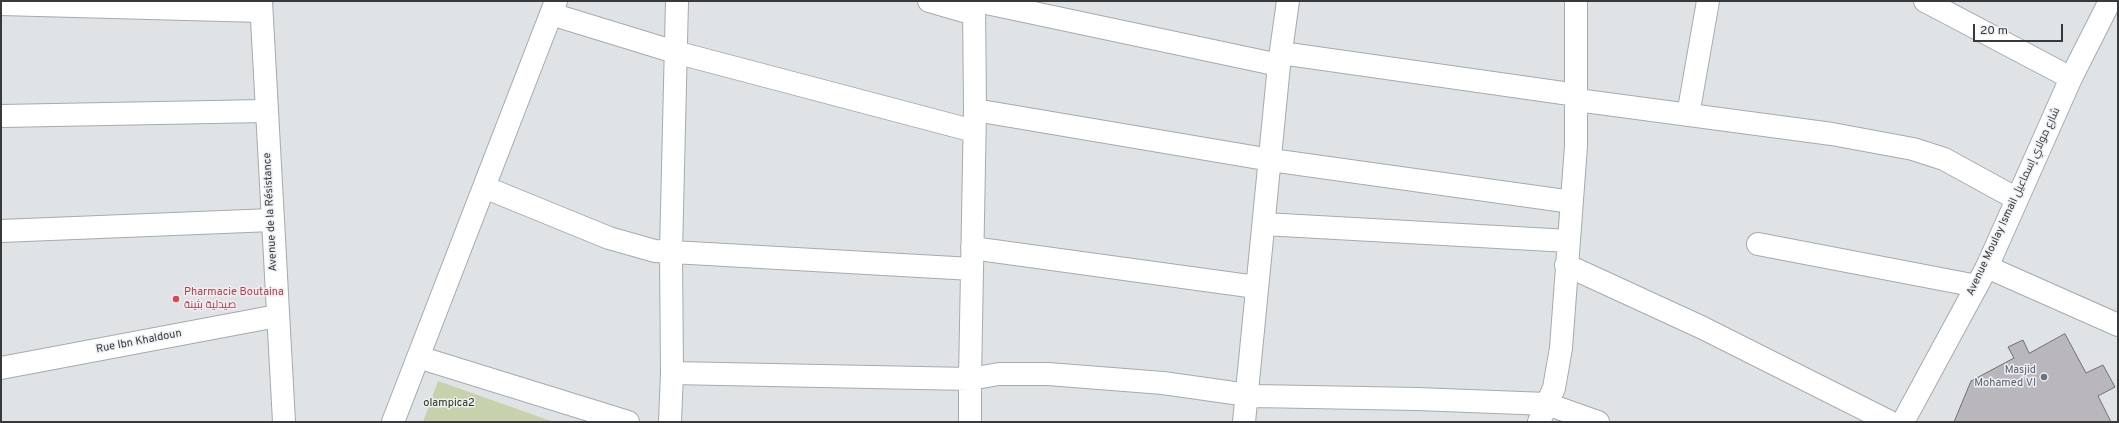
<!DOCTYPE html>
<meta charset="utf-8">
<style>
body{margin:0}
#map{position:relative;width:2119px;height:423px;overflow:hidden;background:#dfe3e6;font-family:Overpass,sans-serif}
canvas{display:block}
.frame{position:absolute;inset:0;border:2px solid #38393b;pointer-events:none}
.scale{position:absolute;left:1973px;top:24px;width:90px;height:18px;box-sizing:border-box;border:2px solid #38393b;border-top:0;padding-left:5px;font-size:12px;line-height:14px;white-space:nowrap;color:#38393b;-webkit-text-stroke:3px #ecf0f4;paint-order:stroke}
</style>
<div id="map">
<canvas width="2119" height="423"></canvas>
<div class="frame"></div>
<div class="scale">20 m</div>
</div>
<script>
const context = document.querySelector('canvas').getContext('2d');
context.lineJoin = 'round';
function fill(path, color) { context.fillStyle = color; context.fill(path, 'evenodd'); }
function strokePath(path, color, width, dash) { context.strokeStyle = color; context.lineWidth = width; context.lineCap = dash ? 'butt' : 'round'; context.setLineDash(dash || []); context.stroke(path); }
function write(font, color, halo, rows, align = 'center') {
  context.font = font + ' Overpass,Cairo,sans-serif'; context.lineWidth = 3; context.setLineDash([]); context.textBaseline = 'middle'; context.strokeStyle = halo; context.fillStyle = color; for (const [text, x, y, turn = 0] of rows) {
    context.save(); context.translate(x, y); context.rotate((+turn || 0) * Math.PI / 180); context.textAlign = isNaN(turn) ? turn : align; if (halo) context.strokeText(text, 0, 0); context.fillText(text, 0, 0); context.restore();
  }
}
const green = new Path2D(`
 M 438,381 L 554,422 L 423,422 Z`);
const building = new Path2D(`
 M 2065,334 L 2086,373 L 2103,365 L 2115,387 L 2098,396 L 2111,422 L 1954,422 L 1971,381 L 2014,358 L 2008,347 L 2023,340 L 2029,353 Z`);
const street = new Path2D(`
 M 261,1 L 284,422
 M 929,1 L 974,14
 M 977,1 L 1279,65
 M 1,4 L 261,11
 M 551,14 L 675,52 L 974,131
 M 1281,53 L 1577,95
 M 1577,100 L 1832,134 L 1913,149 L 1944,159 L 2017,199
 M 975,110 L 1271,160 L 1572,202
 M 1688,115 L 1708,1
 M 1,116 L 265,111
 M 484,187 L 609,238 L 655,251 L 972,269
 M 1264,224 L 1569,241
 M 1,231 L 272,220
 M 1758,244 L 1977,286
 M 972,248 L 1256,287
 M 1566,265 L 1703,328 L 1890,422
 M 1987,267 L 2118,325
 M 418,357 L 628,422
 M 1,368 L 277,316
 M 672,373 L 970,379 L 999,374 L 1048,374 L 1163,383 L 1255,396 L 1417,399 L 1547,404 L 1598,422
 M 393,422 L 556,1
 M 670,422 L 672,373 L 671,252 L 677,1
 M 970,422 L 970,379 L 975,110 L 974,1
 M 1244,422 L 1279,65 L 1288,1
 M 1539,422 L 1554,388 L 1561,348 L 1576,146 L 1576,1`);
const secondary = new Path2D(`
 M 1925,1 L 2071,78
 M 1903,422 L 1987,267 L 2071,78 L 2110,1`);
const markers = [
 [176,299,4,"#e0444e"],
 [2044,377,4,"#6b7280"]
];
const streetNames = [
 ["Avenue Moulay Ismail شارع مولاي إسماعيل",2014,202,-65],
 ["Avenue de la Résistance",271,212,-93],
 ["Rue Ibn Khaldoun",139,342,-11]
];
const healthNames = [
 ["Pharmacie Boutaina",184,293],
 ["صيدلية بثينة",184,306]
];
const worshipNames = [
 ["Masjid",2036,371],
 ["Mohamed VI",2036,384]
];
const parkNames = [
 ["olampica2",449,404]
];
fill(green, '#c7d2ad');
fill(building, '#b9b7bb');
strokePath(building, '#716f73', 1);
strokePath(street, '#a6aaae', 24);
strokePath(secondary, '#a6aaae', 24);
strokePath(street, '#fff', 22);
strokePath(secondary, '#fff', 22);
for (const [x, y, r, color] of markers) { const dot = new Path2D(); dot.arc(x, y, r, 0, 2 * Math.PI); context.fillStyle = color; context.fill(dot); strokePath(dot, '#ecf0f4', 1.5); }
write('11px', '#38393b', '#ecf0f4', streetNames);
write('11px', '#be3a42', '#ecf0f4', healthNames, 'left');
write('11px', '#5b616d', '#ecf0f4', worshipNames, 'right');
write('11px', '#2c340f', '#ecf0f4', parkNames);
</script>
